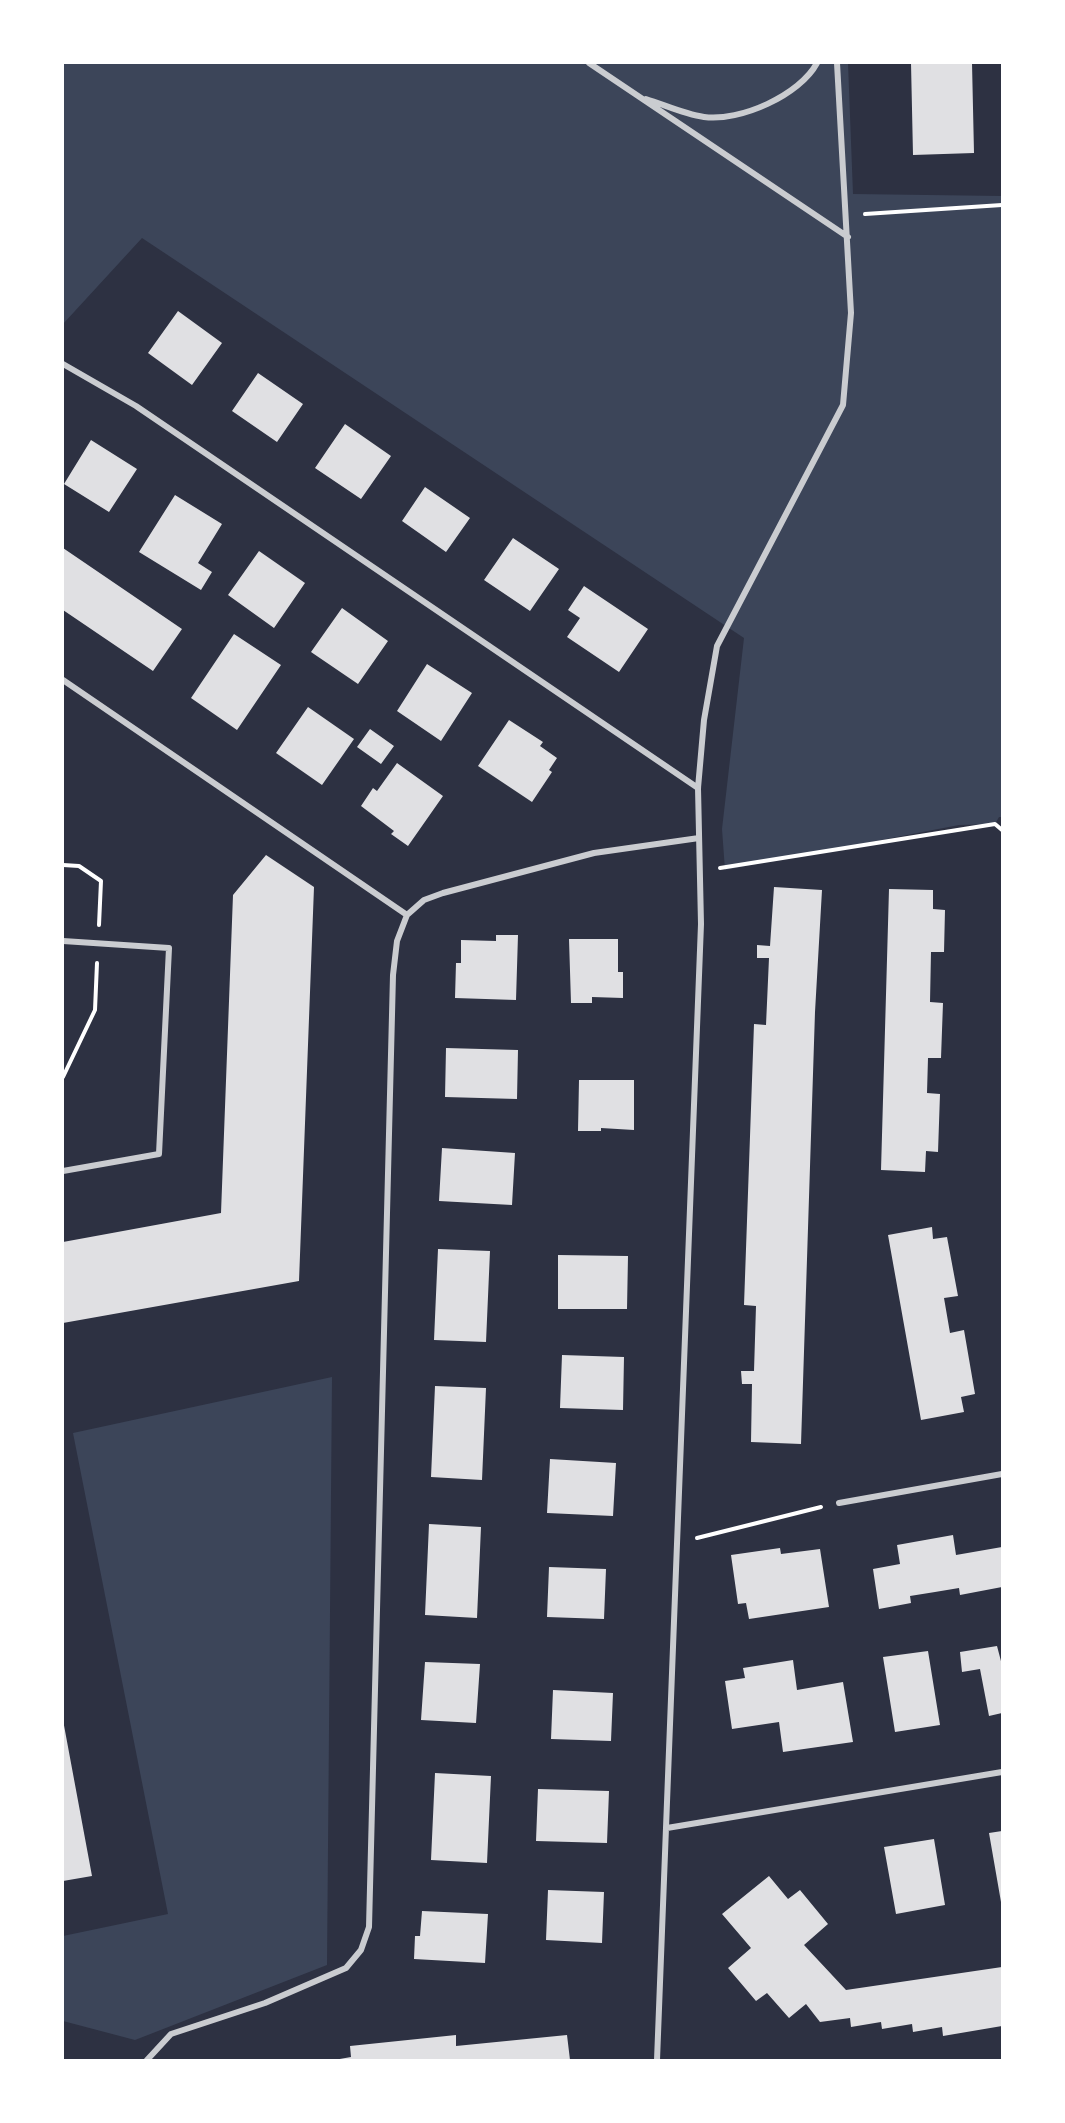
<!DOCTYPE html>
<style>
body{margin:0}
#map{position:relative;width:1065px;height:2123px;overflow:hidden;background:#2d3142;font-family:Commissioner,sans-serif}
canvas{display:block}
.frame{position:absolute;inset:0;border:64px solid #fff;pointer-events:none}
</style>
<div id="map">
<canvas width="1065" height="2123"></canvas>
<div class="frame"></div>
</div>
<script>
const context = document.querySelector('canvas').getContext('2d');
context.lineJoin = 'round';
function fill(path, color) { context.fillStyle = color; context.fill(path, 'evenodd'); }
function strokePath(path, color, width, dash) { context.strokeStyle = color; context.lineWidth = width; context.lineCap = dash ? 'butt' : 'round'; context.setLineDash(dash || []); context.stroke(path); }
const green = new Path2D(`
 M 63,63 L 848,63 L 853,194 L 1002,196 L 1002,817 L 999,817 L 995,824 L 959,825 L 725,870 L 722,829 L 744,638 L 142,238 L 63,324 Z
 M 332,1377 L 327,1965 L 135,2040 L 63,2021 L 63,1936 L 168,1914 L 73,1433 Z`);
const building = new Path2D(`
 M 911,63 L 972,63 L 974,153 L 913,155 Z
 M 178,311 L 222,343 L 192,385 L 148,353 Z
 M 258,373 L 303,404 L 277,442 L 232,411 Z
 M 345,424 L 391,456 L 361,499 L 315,468 Z
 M 91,440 L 137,469 L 109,512 L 64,484 Z
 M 425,487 L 470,518 L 446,552 L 402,521 Z
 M 175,495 L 222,524 L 198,563 L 212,572 L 201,590 L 139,552 Z
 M 513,538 L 559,569 L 530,611 L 484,580 Z
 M 63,548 L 182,629 L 153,671 L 63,610 Z
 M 259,551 L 305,583 L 274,628 L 228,595 Z
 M 584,586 L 648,629 L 619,672 L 567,637 L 580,618 L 568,610 Z
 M 342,608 L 388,641 L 358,684 L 311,652 Z
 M 234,634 L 281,665 L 237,730 L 191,698 Z
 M 427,664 L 472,693 L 441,741 L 397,711 Z
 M 308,707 L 354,739 L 322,785 L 276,753 Z
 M 509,720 L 543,742 L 540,746 L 557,758 L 549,770 L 552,772 L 532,802 L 478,766 Z
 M 370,729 L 394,746 L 381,764 L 357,747 Z
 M 397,763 L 443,796 L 408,846 L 391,834 L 394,831 L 361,806 L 373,788 L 377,791 Z
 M 266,855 L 314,887 L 299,1281 L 63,1323 L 63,1242 L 221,1213 L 233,895 Z
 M 774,887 L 822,890 L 815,1012 L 801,1444 L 751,1442 L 752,1384 L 742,1384 L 741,1371 L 754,1371 L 756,1306 L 744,1305 L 754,1024 L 766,1025 L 769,958 L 757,958 L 757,945 L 770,946 Z
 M 889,889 L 933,890 L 933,909 L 945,910 L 944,952 L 931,952 L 930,1002 L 943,1003 L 941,1058 L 928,1058 L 927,1093 L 940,1094 L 938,1152 L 926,1151 L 925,1172 L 881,1170 Z
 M 496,935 L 518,935 L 516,1000 L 455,998 L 456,963 L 461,963 L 461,940 L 496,941 Z
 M 569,939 L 618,939 L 618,972 L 623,972 L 623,998 L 592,997 L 592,1003 L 571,1003 Z
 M 446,1048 L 518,1050 L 517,1099 L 445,1097 Z
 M 579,1080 L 634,1080 L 634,1130 L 601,1128 L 601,1131 L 578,1131 Z
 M 442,1148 L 515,1153 L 512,1205 L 439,1201 Z
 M 932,1227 L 933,1239 L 947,1237 L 958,1296 L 944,1298 L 950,1333 L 964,1330 L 975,1394 L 961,1397 L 964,1412 L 921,1420 L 888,1235 Z
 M 438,1249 L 490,1251 L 486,1342 L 434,1340 Z
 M 558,1255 L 628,1256 L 627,1309 L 558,1309 Z
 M 562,1355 L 624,1357 L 623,1410 L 560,1408 Z
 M 435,1386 L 486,1388 L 482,1480 L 431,1477 Z
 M 550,1459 L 616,1463 L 613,1516 L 547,1513 Z
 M 429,1524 L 481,1527 L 477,1618 L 425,1615 Z
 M 953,1535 L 956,1555 L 1002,1547 L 1002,1587 L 960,1595 L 959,1588 L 935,1592 L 910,1596 L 911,1603 L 879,1609 L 873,1569 L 900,1564 L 897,1545 Z
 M 780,1548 L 781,1554 L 820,1549 L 829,1607 L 749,1619 L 746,1603 L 738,1604 L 731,1555 Z
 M 549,1567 L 606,1569 L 604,1619 L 547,1617 Z
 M 997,1646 L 1002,1665 L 1002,1713 L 989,1716 L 980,1669 L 962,1672 L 960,1652 Z
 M 928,1651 L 940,1725 L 895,1732 L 883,1657 Z
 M 793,1660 L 797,1690 L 843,1682 L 853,1742 L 783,1752 L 779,1722 L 732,1729 L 725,1681 L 745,1678 L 743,1668 Z
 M 425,1662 L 480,1664 L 476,1723 L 421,1720 Z
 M 553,1690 L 613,1693 L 611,1741 L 551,1739 Z
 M 63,1720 L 92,1876 L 63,1881 Z
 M 435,1773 L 491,1776 L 487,1863 L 431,1860 Z
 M 538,1789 L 609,1791 L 607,1843 L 536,1841 Z
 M 1002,1831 L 1002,1902 L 1001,1902 L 989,1833 Z
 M 934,1839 L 945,1905 L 896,1914 L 884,1847 Z
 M 769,1876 L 788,1899 L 800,1890 L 828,1924 L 804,1945 L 846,1990 L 1002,1967 L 1002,2026 L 943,2036 L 942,2027 L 913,2032 L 912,2024 L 882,2029 L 881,2022 L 851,2027 L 850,2018 L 820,2022 L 806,2004 L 789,2018 L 767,1993 L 756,2001 L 728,1968 L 751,1948 L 722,1914 Z
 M 548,1890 L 604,1892 L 602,1943 L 546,1940 Z
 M 422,1911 L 488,1914 L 485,1963 L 414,1959 L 415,1936 L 420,1936 Z
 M 456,2035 L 456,2046 L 567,2035 L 570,2060 L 334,2060 L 351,2057 L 350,2046 Z`);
const path = new Path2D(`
 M 865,214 L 1002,205
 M 63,865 L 79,866 L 101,881 L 99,925
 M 720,868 L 995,824 L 1002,830
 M 63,1077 L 95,1010 L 97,963
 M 697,1538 L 821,1507`);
const minor = new Path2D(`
 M 589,63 L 848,237
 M 646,99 C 665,105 684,114 704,117 C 740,122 800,95 817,63
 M 63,364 L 136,406 L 698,788
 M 63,680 L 407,915 L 424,900 L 443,893 L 594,853 L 699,838
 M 63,941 L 169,948 L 159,1154 L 63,1171
 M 839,1503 L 1002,1474
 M 667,1828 L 1002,1772
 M 147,2060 L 171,2034 L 265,2003 L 346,1968 L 361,1950 L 369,1927 L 393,975 L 397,941 L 407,915
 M 657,2060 L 701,924 L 698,788 L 704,720 L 717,646 L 843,405 L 851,313 L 837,63`);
fill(green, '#3c4559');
fill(building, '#e0e0e3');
strokePath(path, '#fff', 4);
strokePath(minor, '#caccd0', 6);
</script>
